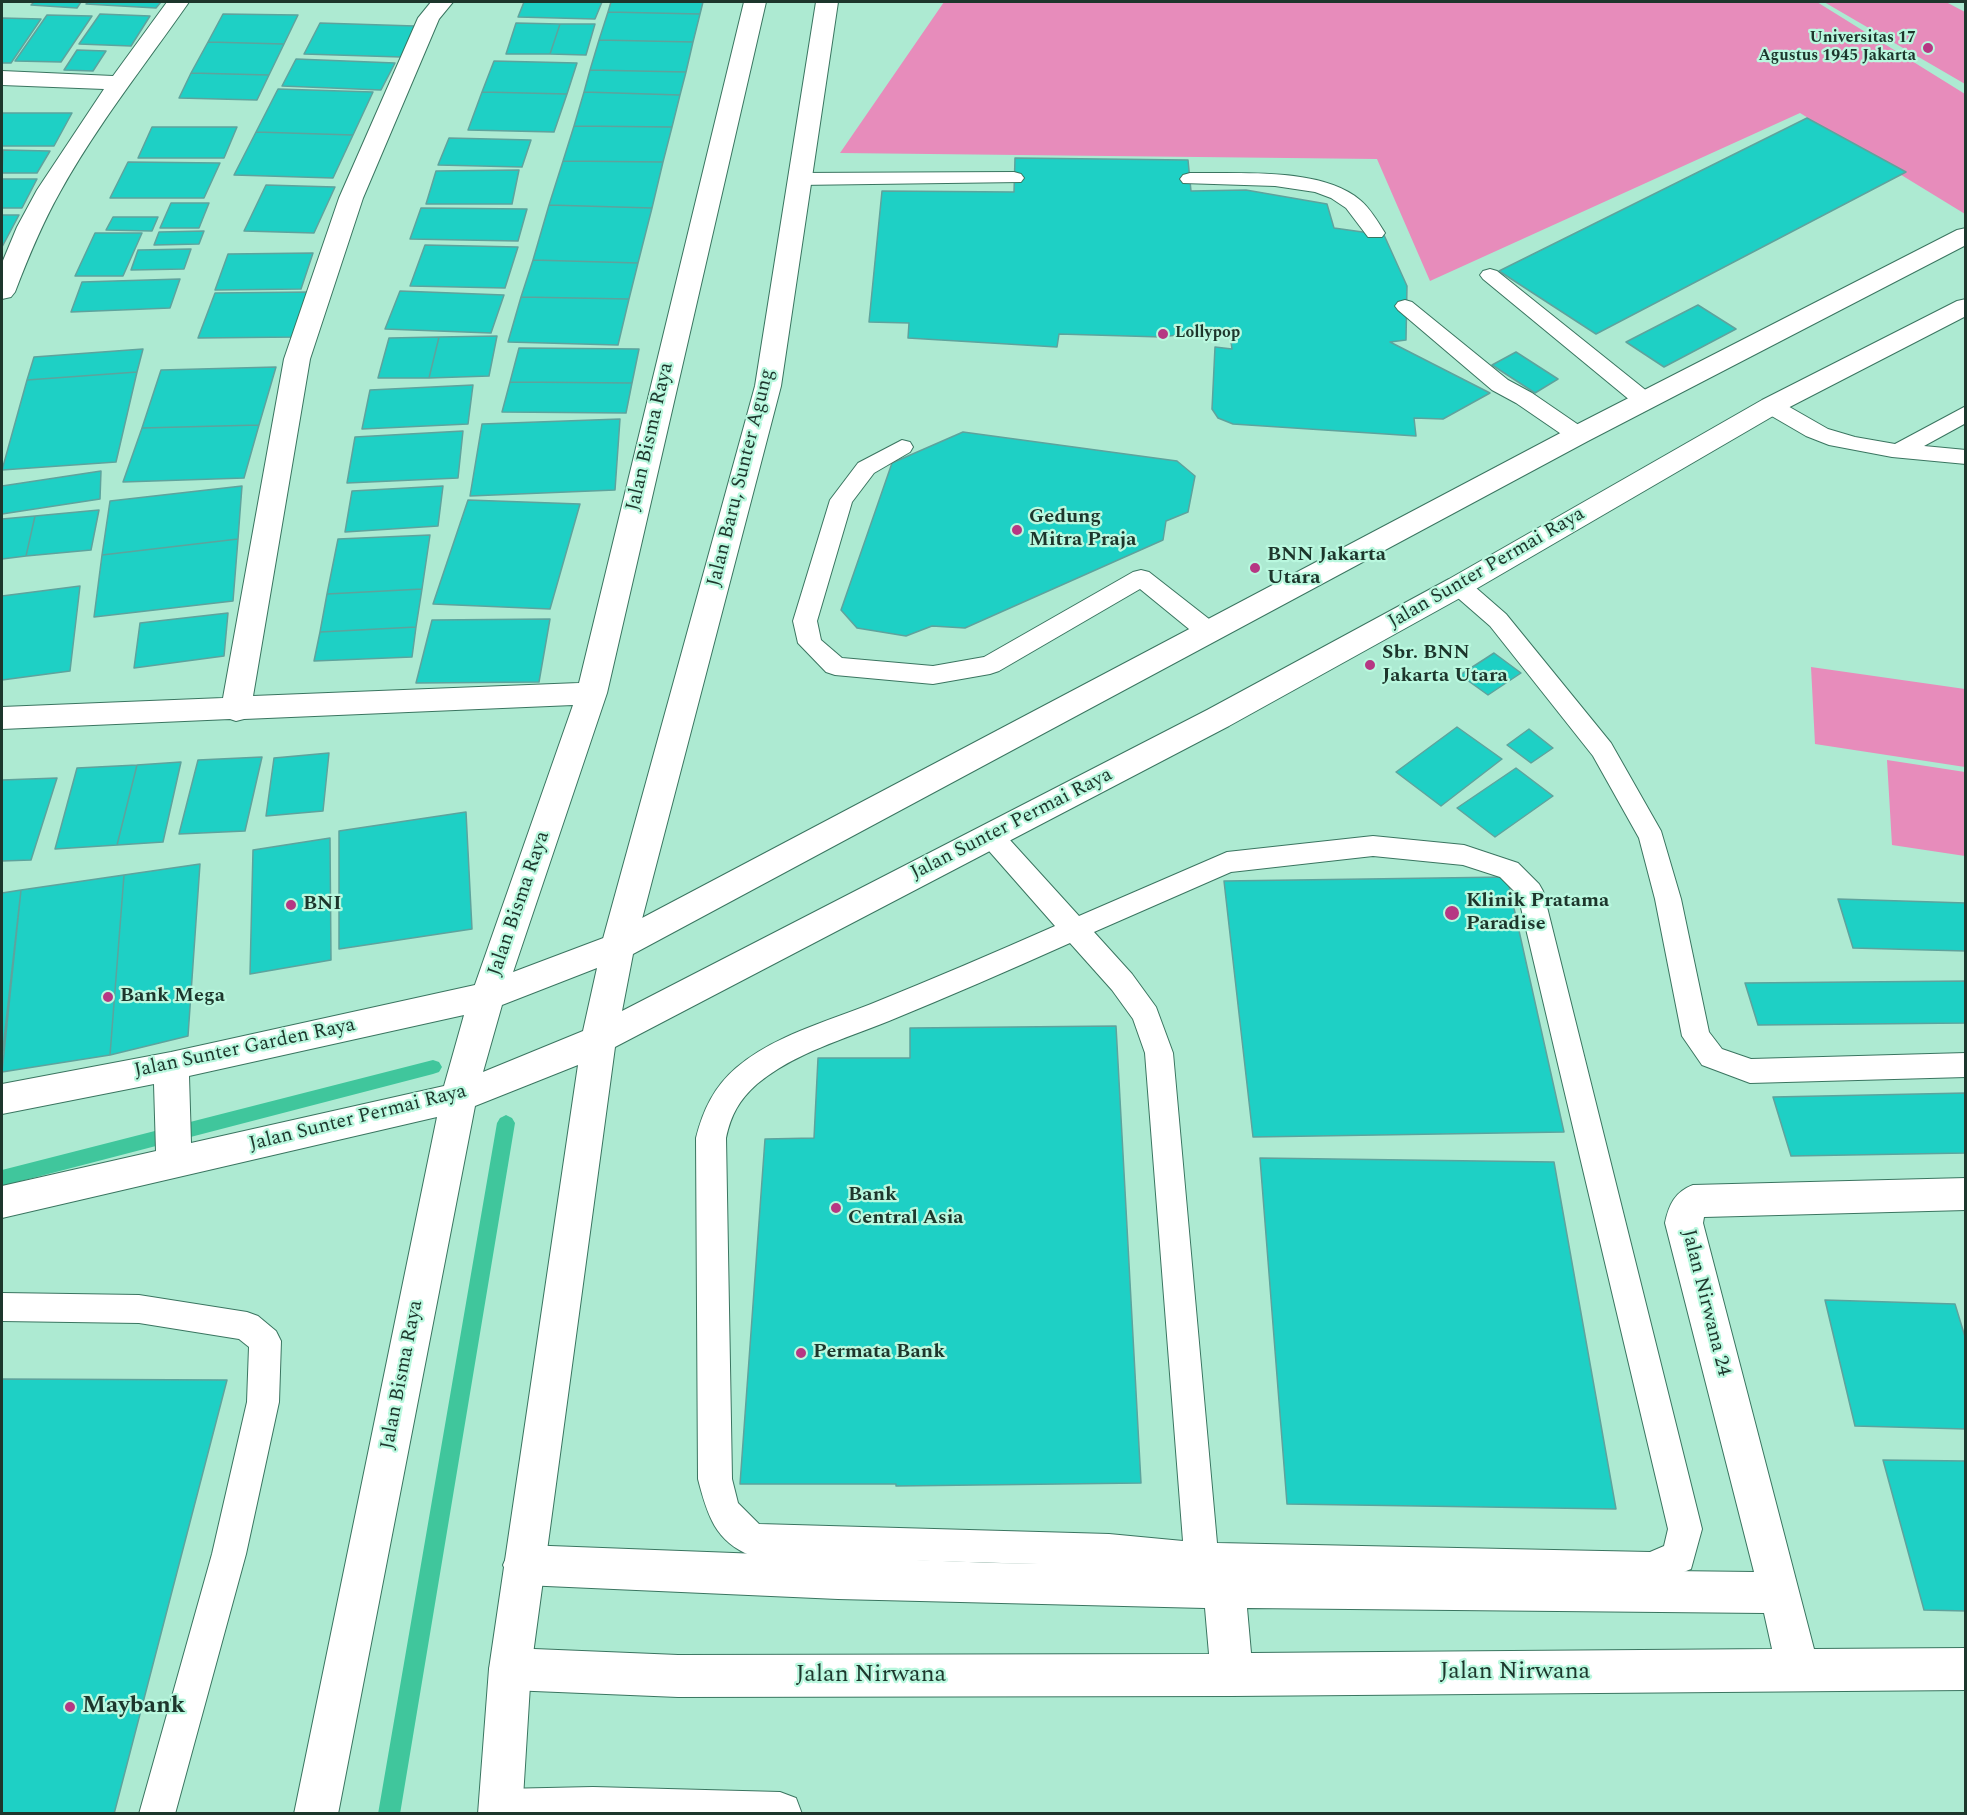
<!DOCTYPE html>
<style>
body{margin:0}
#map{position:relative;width:1967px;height:1815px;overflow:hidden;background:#adead2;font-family:Spectral,serif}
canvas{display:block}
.frame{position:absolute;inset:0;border:3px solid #1d362c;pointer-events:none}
</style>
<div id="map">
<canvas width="1967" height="1815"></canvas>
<div class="frame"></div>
</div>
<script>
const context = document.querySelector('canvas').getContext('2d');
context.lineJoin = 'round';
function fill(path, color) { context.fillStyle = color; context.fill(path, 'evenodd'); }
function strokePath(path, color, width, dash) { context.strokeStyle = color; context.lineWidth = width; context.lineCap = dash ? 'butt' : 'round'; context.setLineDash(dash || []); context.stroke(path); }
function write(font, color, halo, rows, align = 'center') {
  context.font = font + ' Spectral,serif'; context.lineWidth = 4.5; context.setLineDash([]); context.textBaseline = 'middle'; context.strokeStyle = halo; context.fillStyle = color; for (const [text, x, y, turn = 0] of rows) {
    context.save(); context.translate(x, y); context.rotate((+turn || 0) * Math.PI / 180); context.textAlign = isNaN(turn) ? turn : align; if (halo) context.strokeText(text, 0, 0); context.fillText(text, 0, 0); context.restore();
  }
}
const green = new Path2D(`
 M 944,2 L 1817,2 L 1965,94 L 1965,214 L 1800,113 L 1430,281 L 1377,159 L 840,153 Z
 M 1824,2 L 1946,2 L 1965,12 L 1965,84 Z
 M 1811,667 L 1965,689 L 1965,767 L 1815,744 Z
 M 1887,760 L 1965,772 L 1965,856 L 1892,845 Z`);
const stream = new Path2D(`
 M 433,1060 L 439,1062 L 442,1067 L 439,1072 L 433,1074 L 2,1186 L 2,1170 Z
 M 506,1115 L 512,1118 L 515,1123 L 400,1814 L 378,1814 L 497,1123 L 500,1118 Z`);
const building = new Path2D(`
 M 34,2 L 81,2 L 77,8 L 31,5 Z
 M 88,2 L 161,2 L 156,8 L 86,4 Z
 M 524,2 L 602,2 L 595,19 L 518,17 Z
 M 611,2 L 703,2 L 700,14 L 608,12 Z
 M 608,12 L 700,14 L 693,42 L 599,40 Z
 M 100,14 L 150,16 L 131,46 L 79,44 Z
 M 223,14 L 298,15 L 284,44 L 208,42 Z
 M 47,15 L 92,16 L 61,62 L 15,61 Z
 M 2,18 L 41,19 L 11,63 L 2,63 Z
 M 320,23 L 415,26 L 401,57 L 304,54 Z
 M 516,23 L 560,24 L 550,54 L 506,54 Z
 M 560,24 L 595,24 L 586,55 L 550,54 Z
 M 599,40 L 693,42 L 686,72 L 590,70 Z
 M 208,42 L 284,44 L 269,75 L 191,73 Z
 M 77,50 L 106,51 L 93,71 L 64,70 Z
 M 296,59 L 395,63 L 381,90 L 282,86 Z
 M 494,61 L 577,63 L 567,94 L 482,92 Z
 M 590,70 L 686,72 L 680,95 L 584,92 Z
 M 191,73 L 269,75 L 257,100 L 179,98 Z
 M 278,89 L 373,92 L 353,135 L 256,132 Z
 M 482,92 L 567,94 L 554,132 L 468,130 Z
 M 584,92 L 680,95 L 672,127 L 574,126 Z
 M 2,113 L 72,113 L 54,146 L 2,146 Z
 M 1807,118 L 1906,172 L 1596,334 L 1499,271 Z
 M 574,126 L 672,127 L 663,162 L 563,161 Z
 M 152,127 L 237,127 L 224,158 L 138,158 Z
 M 256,132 L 353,135 L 333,178 L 234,175 Z
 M 449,138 L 531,140 L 522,167 L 438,165 Z
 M 3,150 L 50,151 L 37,173 L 2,173 Z
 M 1015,158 L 1188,160 L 1191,191 L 1246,190 L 1327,204 L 1334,228 L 1384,235 L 1407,286 L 1406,340 L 1390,342 L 1490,393 L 1443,419 L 1414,418 L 1416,436 L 1233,424 L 1218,418 L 1212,409 L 1215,347 L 1232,349 L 1229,328 L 1162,337 L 1059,334 L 1057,347 L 908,338 L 909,323 L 869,322 L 882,191 L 1014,192 Z
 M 563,161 L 663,162 L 652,208 L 549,205 Z
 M 128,162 L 220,163 L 204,198 L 110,198 Z
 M 519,170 L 512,204 L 426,204 L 436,171 Z
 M 2,179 L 37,179 L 22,208 L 2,208 Z
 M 266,185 L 335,187 L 314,233 L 244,231 Z
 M 171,203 L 209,203 L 199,228 L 160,228 Z
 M 549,205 L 652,208 L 638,263 L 533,260 Z
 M 421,208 L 527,209 L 518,241 L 410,239 Z
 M 2,215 L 19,215 L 2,247 Z
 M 113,217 L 158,217 L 152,231 L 106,230 Z
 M 204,231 L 199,244 L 154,245 L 159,232 Z
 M 95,233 L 142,233 L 123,276 L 75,276 Z
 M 425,245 L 518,247 L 505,288 L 410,286 Z
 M 191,249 L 184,269 L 131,270 L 138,250 Z
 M 313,253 L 301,289 L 215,290 L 228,254 Z
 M 533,260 L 638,263 L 629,299 L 521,297 Z
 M 180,279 L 170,308 L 71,312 L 82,282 Z
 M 400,291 L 504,295 L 491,333 L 385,329 Z
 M 311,292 L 297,337 L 198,338 L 215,293 Z
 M 521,297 L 629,299 L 618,345 L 508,342 Z
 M 1698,305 L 1736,329 L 1664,367 L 1626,342 Z
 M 497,336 L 489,376 L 429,378 L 439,337 Z
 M 439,337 L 429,378 L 378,378 L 389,338 Z
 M 519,348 L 639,349 L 632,383 L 510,382 Z
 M 143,349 L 137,372 L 27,380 L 34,357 Z
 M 1516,352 L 1558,379 L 1535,393 L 1492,365 Z
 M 276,367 L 259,425 L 142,428 L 161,370 Z
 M 137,372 L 116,462 L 2,470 L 27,380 Z
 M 510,382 L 632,383 L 626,413 L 502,412 Z
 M 473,385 L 468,424 L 362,429 L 370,390 Z
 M 620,419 L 615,490 L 470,496 L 482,424 Z
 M 259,425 L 244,478 L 123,482 L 142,428 Z
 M 463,431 L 458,478 L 347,483 L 355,437 Z
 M 963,432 L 1177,461 L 1195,476 L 1188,512 L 1166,521 L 1163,540 L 965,628 L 932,626 L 906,636 L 857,628 L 841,610 L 892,463 Z
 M 101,471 L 100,499 L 2,514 L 2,486 Z
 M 242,486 L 238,539 L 102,555 L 110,501 Z
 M 443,486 L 438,526 L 345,532 L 352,491 Z
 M 468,500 L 580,504 L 550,609 L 433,604 Z
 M 99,510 L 91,550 L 26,556 L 35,516 Z
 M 35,516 L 26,556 L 2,559 L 2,519 Z
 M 430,535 L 422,589 L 327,594 L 338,539 Z
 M 238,539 L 233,601 L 94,617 L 102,555 Z
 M 80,586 L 70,671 L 2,680 L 2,596 Z
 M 422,589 L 416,627 L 320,632 L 327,594 Z
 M 228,613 L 224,656 L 134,668 L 140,623 Z
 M 550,619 L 539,682 L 416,683 L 432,620 Z
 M 416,627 L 412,657 L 314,661 L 320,632 Z
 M 1494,653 L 1521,673 L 1488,695 L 1460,675 Z
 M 1457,727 L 1502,759 L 1441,806 L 1396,772 Z
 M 1529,729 L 1553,748 L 1531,763 L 1507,745 Z
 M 329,753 L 323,811 L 266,816 L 274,758 Z
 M 262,757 L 245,831 L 179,834 L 198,760 Z
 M 181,762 L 163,842 L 117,845 L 137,765 Z
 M 137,765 L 117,845 L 55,849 L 77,768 Z
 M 1516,768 L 1553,796 L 1495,837 L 1457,808 Z
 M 57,778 L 31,860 L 2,861 L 2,780 Z
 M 466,812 L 472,929 L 339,949 L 339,831 Z
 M 330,838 L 331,960 L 250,974 L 253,850 Z
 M 200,864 L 188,1036 L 110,1055 L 124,875 Z
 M 124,875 L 110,1055 L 2,1072 L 21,890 Z
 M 1507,877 L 1564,1132 L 1253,1137 L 1224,881 Z
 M 21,890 L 2,1057 L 2,893 Z
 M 1838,899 L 1966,903 L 1966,951 L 1853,948 Z
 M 1966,981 L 1966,1023 L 1758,1025 L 1745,983 Z
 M 1116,1026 L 1141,1483 L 896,1486 L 896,1484 L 740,1484 L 765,1139 L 814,1138 L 818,1058 L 910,1058 L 910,1028 Z
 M 1966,1093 L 1966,1153 L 1791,1156 L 1773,1097 Z
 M 1260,1158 L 1554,1162 L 1616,1509 L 1287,1504 Z
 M 1825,1300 L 1955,1304 L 1966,1340 L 1966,1429 L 1855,1426 Z
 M 2,1379 L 227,1380 L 114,1814 L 2,1814 Z
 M 1883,1460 L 1966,1461 L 1966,1611 L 1924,1610 Z`);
const service = new Path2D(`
 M 1014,172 L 1021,174 L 1024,178 L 1021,182 L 798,185 L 791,183 L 788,179 L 791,175 L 798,173 Z
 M 1190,173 C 1239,174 1321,167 1360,200 C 1370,208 1378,222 1385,233 L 1382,237 L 1368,237 L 1346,208 L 1331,198 L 1315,192 L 1275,186 L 1183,183 L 1180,179 L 1183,175 Z
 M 1490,269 L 1497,271 L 1653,396 L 1656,401 L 1653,406 L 1645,408 L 1637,406 L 1483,279 L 1480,275 L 1483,271 Z
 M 1405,300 L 1412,302 L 1508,380 L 1532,393 L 1586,430 L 1589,435 L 1586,440 L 1578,442 L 1570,440 L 1516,403 L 1492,390 L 1398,310 L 1395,306 L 1398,302 Z
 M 1771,399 L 1779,401 L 1828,429 L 1855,437 L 1895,444 L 1966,406 L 1966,423 L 1924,446 L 1966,450 L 1966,464 L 1892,457 L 1829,445 L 1806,436 L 1763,411 L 1760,406 L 1763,401 Z
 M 902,440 L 910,442 L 913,447 L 910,452 L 874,473 L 852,502 L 817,621 L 821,640 L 842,658 L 933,666 L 984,657 L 1133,572 L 1141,570 L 1149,572 L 1218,626 L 1221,632 L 1218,638 L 1209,640 L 1200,638 L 1140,589 L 999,671 L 990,674 L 933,684 L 835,675 L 826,672 L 798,643 L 793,621 L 830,500 L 858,463 Z
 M 1459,578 L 1467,580 L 1506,614 L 1611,743 L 1661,831 L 1681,899 L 1709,1032 L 1722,1049 L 1751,1059 L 1966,1053 L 1966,1077 L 1750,1083 L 1702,1065 L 1682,1036 L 1655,899 L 1639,838 L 1593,756 L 1490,626 L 1451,592 L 1447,586 L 1451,580 Z
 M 991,826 L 1000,829 L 1079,916 L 1227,852 L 1373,836 L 1464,845 L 1518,863 L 1539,884 L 1543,891 L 1702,1529 L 1691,1569 L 1650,1586 L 1201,1576 L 1109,1566 L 752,1556 C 715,1542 707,1514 698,1479 L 696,1138 C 703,1110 714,1087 736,1068 C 773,1036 826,1022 871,1004 C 933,979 994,953 1055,926 L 982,843 L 978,836 L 982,829 ZM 1373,856 L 1463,865 L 1500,877 L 1518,895 L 1668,1529 L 1664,1546 L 1650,1552 L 1217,1543 L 1173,1053 L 1156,1007 L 1132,974 L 1094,932 L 1231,872 ZM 1070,943 L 1112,990 L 1133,1019 L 1145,1053 L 1183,1541 L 1109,1534 L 759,1524 L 738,1503 L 732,1479 L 726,1138 C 731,1115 739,1100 757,1084 C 794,1053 845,1039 889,1021 C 950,996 1010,970 1070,943 Z
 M 2,1293 L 139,1295 L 247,1312 L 258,1316 L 276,1331 L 281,1341 L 279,1402 L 246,1554 L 175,1814 L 139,1814 L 212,1554 L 247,1402 L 249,1347 L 239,1339 L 139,1323 L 2,1321 Z`);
const minor = new Path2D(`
 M 167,2 L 189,2 C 145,65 97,125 60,192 C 42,224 28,258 15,292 L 11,297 L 2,299 L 2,263 L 17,227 L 37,190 L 104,89 L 2,85 L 2,71 L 113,76 Z
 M 431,2 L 453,2 L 439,19 L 363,198 L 310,359 L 253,696 L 579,683 L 744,2 L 766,2 L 607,693 L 505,996 L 500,1006 L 488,1010 L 476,1006 L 471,996 L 573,705 L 244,719 L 236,721 L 230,719 L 2,729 L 2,707 L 223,698 L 284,359 L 339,198 L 418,18 Z
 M 816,2 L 838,2 L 781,386 L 635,946 L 630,955 L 618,959 L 606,955 L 601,946 L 755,386 Z
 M 1966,1178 L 1966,1210 L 1704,1217 L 1703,1223 L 1814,1649 L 1966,1648 L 1966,1690 L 1232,1696 L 678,1697 L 510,1690 L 495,1684 L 489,1669 L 495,1654 L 510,1648 L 678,1655 L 1209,1654 L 1205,1608 L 838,1599 L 524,1585 L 509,1579 L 503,1565 L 509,1551 L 524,1545 L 995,1563 L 1754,1572 L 1665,1223 C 1669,1204 1675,1192 1693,1185 ZM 1247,1608 L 1764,1613 L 1772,1649 L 1251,1653 Z
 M 593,1787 L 780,1792 L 796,1798 L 802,1814 L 480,1814 L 479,1811 L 485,1795 L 501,1789 Z`);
const tertiary = new Path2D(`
 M 1966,228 L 1966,245 L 1588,441 L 633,954 L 622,1011 L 1207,710 L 1449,579 L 1762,400 L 1957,301 L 1966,299 L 1966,316 L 1780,412 L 1469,593 L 1229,726 L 615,1047 L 531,1669 L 522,1814 L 478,1814 L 489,1669 L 578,1065 L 475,1106 L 338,1814 L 294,1814 L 437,1117 L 2,1218 L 2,1186 L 156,1151 L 154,1084 L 2,1114 L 2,1084 L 171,1052 L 484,983 L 606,937 L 1568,429 L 1957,230 ZM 597,968 L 583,1031 L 483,1072 L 502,1005 ZM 464,1015 L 444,1086 L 191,1143 L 189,1076 Z`);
const markers = [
 [1928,48,6,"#b63783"],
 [1163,334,6,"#b63783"],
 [1017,530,6,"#b63783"],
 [1255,568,6,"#b63783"],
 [1370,665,6,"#b63783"],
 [291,905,6,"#b63783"],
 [1452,913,8,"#b63783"],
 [108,997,6,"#b63783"],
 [836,1208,6,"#b63783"],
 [801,1353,6,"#b63783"],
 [70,1707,6,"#b63783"]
];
const farPoinames = [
 ["Universitas 17",1916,39],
 ["Agustus 1945 Jakarta",1916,57],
 ["Lollypop",1175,334,"left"]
];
const streetNames = [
 ["Jalan Bisma Raya",651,437,-77],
 ["Jalan Baru, Sunter Agung",742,478,-76],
 ["Jalan Sunter Permai Raya",1487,569,-30],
 ["Jalan Sunter Permai Raya",1012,825,-27],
 ["Jalan Bisma Raya",520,904,-71],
 ["Jalan Sunter Garden Raya",245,1049,-12],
 ["Jalan Sunter Permai Raya",358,1119,-14],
 ["Jalan Nirwana 24",1705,1303,76],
 ["Jalan Bisma Raya",403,1375,-79]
];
const poiNames = [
 ["Gedung",1029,518],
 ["Mitra Praja",1029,541],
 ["BNN Jakarta",1267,556],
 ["Utara",1267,579],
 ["Sbr. BNN",1382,654],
 ["Jakarta Utara",1382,677],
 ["Klinik Pratama",1466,902],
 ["Paradise",1466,925],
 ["BNI",303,905],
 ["Bank Mega",120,997],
 ["Bank",848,1196],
 ["Central Asia",848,1219],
 ["Permata Bank",813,1353]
];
const nearStreetnames = [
 ["Jalan Nirwana",1515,1673],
 ["Jalan Nirwana",871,1676]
];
const nearPoinames = [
 ["Maybank",82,1707]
];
fill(green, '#e78cbb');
fill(stream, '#40c69c');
fill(building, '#1ed0c5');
strokePath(building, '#5ea39d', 1.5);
strokePath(service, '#3a7560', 2);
strokePath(minor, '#3a7560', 2);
strokePath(tertiary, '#3a7560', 2);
fill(service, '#fff');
fill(minor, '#fff');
fill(tertiary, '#fff');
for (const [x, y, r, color] of markers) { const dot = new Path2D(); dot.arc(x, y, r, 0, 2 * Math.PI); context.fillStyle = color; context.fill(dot); strokePath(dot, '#baf8df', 2); }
write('bold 16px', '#1d362c', '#baf8df', farPoinames, 'right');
write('20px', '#1d362c', '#baf8df', streetNames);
write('bold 20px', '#1d362c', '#baf8df', poiNames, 'left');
write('24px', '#1d362c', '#baf8df', nearStreetnames);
write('bold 24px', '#1d362c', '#baf8df', nearPoinames, 'left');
</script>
